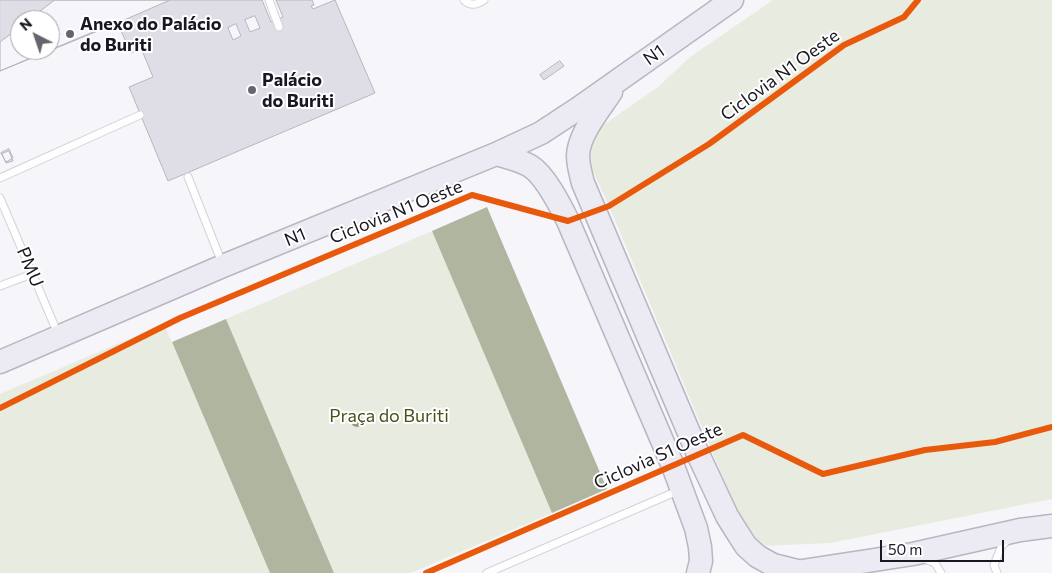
<!DOCTYPE html>
<meta charset="utf-8">
<style>
body{margin:0}
#map{position:relative;width:1052px;height:573px;overflow:hidden;background:#f5f5fa;font-family:Commissioner,sans-serif}
canvas{display:block}
.north{position:absolute;left:10px;top:10px;width:50px;height:50px;box-sizing:border-box;background:#fff;border:1px solid #a3a2a6;border-radius:50%;rotate:319deg;font-size:14px;font-weight:700;line-height:20px;text-align:center;color:#191721}
.north::after{content:'';display:block;margin:auto;width:18px;height:22px;background:#66656d;clip-path:polygon(50% 0,100% 100%,50% 72%,0 100%)}
.scale{position:absolute;left:880px;top:540px;width:124px;height:22px;box-sizing:border-box;border:2px solid #191721;border-top:0;padding-left:6px;font-size:15px;line-height:18px;white-space:nowrap;color:#191721;-webkit-text-stroke:4px #fff;paint-order:stroke}
</style>
<div id="map">
<canvas width="1052" height="573"></canvas>
<div class="north">N</div>
<div class="scale">50 m</div>
</div>
<script>
const context = document.querySelector('canvas').getContext('2d');
context.lineJoin = 'round';
function fill(path, color) { context.fillStyle = color; context.fill(path, 'evenodd'); }
function strokePath(path, color, width, dash) { context.strokeStyle = color; context.lineWidth = width; context.lineCap = dash ? 'butt' : 'round'; context.setLineDash(dash || []); context.stroke(path); }
function write(font, color, halo, rows, align = 'center') {
  context.font = font + ' Commissioner,sans-serif'; context.lineWidth = 4; context.setLineDash([]); context.textBaseline = 'middle'; context.strokeStyle = halo; context.fillStyle = color; for (const [text, x, y, turn = 0] of rows) {
    context.save(); context.translate(x, y); context.rotate((+turn || 0) * Math.PI / 180); context.textAlign = isNaN(turn) ? turn : align; if (halo) context.strokeText(text, 0, 0); context.fillText(text, 0, 0); context.restore();
  }
}
const green = new Path2D(`
 M 773,0 L 1052,0 L 1052,499 L 830,543 L 765,546 L 748,537 L 609,206 L 587,158 L 592,133 L 658,87 L 690,57 Z
 M 432,231 L 552,513 L 411,573 L 334,573 L 226,319 Z
 M 164,324 L 270,573 L 0,573 L 0,394 Z`);
const water = new Path2D(`
 M 487,207 L 607,489 L 552,513 L 432,231 Z
 M 226,319 L 334,573 L 270,573 L 172,342 Z`);
const building = new Path2D(`
 M 0,0 L 262,0 L 271,22 L 283,17 L 276,0 L 312,0 L 314,5 L 311,6 L 313,9 L 335,0 L 375,93 L 168,181 L 129,87 L 153,77 L 141,48 L 131,53 L 117,22 L 50,50 L 50,20 L 20,20 L 20,50 L 49,50 L 0,71 ZM 255,16 L 260,28 L 250,32 L 245,20 ZM 236,24 L 241,36 L 233,40 L 228,28 Z
 M 55,0 L 170,0 L 115,24 L 0,71 L 0,42 L 20,27 L 20,50 L 50,50 L 50,20 L 29,20 Z
 M 560,61 L 564,66 L 544,80 L 540,75 Z
 M 9,149 L 13,158 L 6,162 L 1,153 Z
 M 9,151 L 13,161 L 6,163 L 2,154 Z`);
const service = new Path2D(`
 M 269,0 L 279,27
 M 464,0 C 470,6 477,5 484,0
 M 188,177 L 222,263
 M 0,178 L 140,115
 M 0,198 L 58,334
 M 0,286 L 32,274
 M 922,558 L 935,563 L 941,573
 M 487,573 L 680,490
 M 997,573 L 994,565 L 1002,545 L 1008,540`);
const trunk = new Path2D(`
 M 611,92 C 600,109 578,135 578,156 C 578,165 581,175 583,183 L 698,454 L 727,516 L 737,532 L 746,546 L 757,556 L 773,565 L 797,571
 M 496,154 C 507,157 520,160 530,166 C 545,175 560,205 568,221 L 673,466 L 696,528 L 700,547 L 701,561 L 698,573
 M 0,362 L 223,266 L 496,154 L 541,133 L 579,108 L 732,0
 M 789,573 L 913,554 L 1020,530 L 1052,526`);
const cycleway = new Path2D(`
 M 0,408 L 180,318 L 472,195 L 568,221 L 609,206 L 709,144 L 844,45 L 904,17 L 918,0
 M 426,573 L 743,435 L 823,474 L 925,450 L 995,442 L 1052,427`);
const trees = [
 [357,421]
];
const markers = [
 [70,34,5,"#66656d"],
 [252,90,5,"#66656d"]
];
const poiNames = [
 ["Anexo do Palácio",80,24],
 ["do Buriti",80,45],
 ["Palácio",262,80],
 ["do Buriti",262,101]
];
const streetNames = [
 ["N1",654,55,-35],
 ["Ciclovia N1 Oeste",780,75,-36],
 ["Ciclovia N1 Oeste",396,212,-22],
 ["N1",295,237,-22],
 ["PMU",30,267,67],
 ["Ciclovia S1 Oeste",658,456,-24]
];
const parkNames = [
 ["Praça do Buriti",389,416]
];
fill(green, '#e8ece0');
fill(water, '#afb59e');
fill(building, '#dfdee7');
strokePath(building, '#b7b6be', 1);
strokePath(service, '#d2d2d9', 9);
strokePath(trunk, '#b7b6c1', 25);
strokePath(service, '#fefefe', 7);
strokePath(trunk, '#eceaf2', 22);
strokePath(cycleway, '#e8590c', 6);
context.fillStyle = '#969b7f';
for (const [x, y] of trees) { context.beginPath(); context.arc(x, y, 6, 0, 2 * Math.PI); context.fill(); }
for (const [x, y, r, color] of markers) { const dot = new Path2D(); dot.arc(x, y, r, 0, 2 * Math.PI); context.fillStyle = color; context.fill(dot); strokePath(dot, '#fff', 2); }
write('bold 18px', '#191721', '#fff', poiNames, 'left');
write('18px', '#191721', '#fff', streetNames);
write('18px', '#48511a', '#fff', parkNames);
</script>
